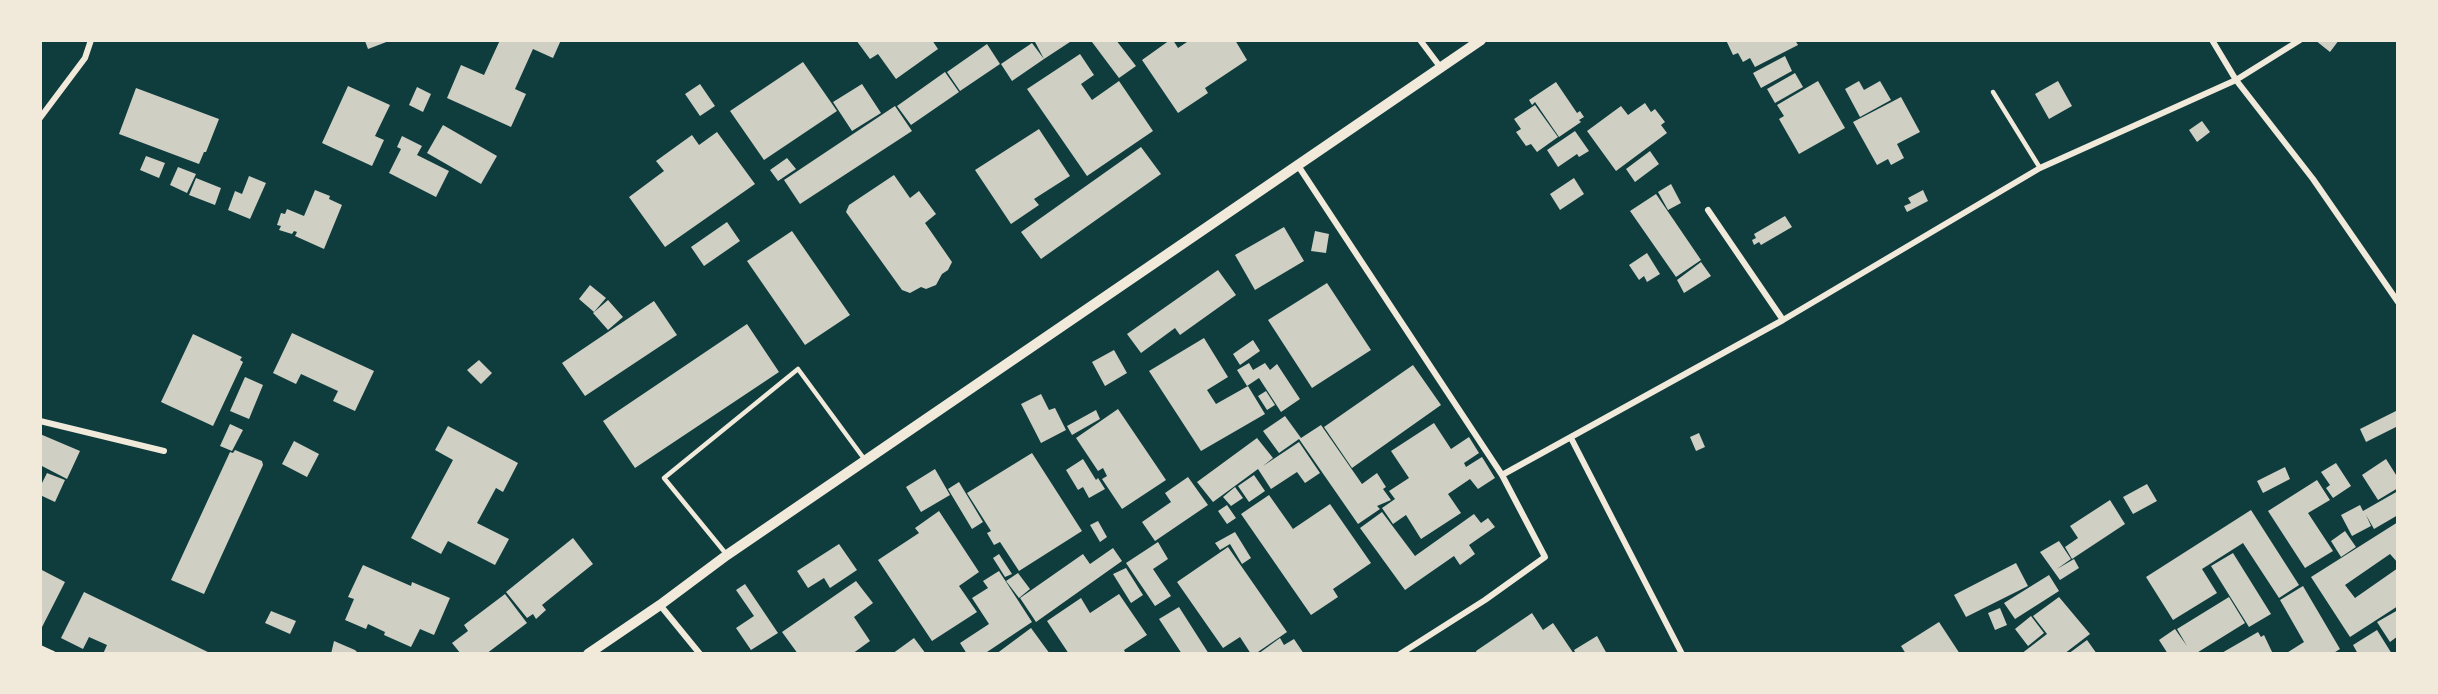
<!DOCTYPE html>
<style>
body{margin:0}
#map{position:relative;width:2438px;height:694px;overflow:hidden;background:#0f3d3e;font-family:"Archivo Narrow",sans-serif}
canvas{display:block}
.frame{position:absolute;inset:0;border:42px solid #f1e9da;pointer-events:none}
</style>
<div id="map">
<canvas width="2438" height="694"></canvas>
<div class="frame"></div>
</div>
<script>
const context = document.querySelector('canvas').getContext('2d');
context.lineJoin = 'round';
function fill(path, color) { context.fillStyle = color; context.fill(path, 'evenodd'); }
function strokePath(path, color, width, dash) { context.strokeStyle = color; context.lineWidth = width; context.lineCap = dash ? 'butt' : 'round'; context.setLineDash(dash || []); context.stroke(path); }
const building = new Path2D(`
 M 500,40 L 561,40 L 553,58 L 533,49 L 515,89 L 526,94 L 511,127 L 447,98 L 461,65 L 484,75 Z
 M 856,40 L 932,40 L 938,49 L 896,79 L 878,54 L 870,59 Z
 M 1034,40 L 1073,40 L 1044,59 Z
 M 1094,40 L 1116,40 L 1136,66 L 1119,78 L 1092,42 Z
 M 1170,40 L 1173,40 L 1178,48 L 1190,40 L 1235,40 L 1247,60 L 1205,88 L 1208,93 L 1178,113 L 1142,60 Z
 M 1726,40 L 1795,40 L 1798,45 L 1755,67 L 1750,58 L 1743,62 L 1738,53 L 1733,55 Z
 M 2315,40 L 2339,40 L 2330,52 Z
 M 365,41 L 389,41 L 368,49 Z
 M 1032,43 L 1044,59 L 1012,81 L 1001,64 Z
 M 987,44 L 1000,64 L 960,91 L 947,72 Z
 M 1080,54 L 1094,75 L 1081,84 L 1092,100 L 1119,81 L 1153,131 L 1087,176 L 1027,89 Z
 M 1785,56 L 1792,71 L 1761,88 L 1753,73 Z
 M 803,62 L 837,111 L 764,160 L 730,111 Z
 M 945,72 L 959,92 L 911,125 L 897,106 Z
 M 1795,73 L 1803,87 L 1775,103 L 1767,89 Z
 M 1818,81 L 1845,128 L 1799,154 L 1779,119 L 1784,116 L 1777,105 Z
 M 1859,81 L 1864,90 L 1880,81 L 1891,100 L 1860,117 L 1845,89 Z
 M 2058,81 L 2072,106 L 2049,119 L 2035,94 Z
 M 1556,82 L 1577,113 L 1580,111 L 1584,117 L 1579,120 L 1581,122 L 1559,137 L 1535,102 L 1532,105 L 1529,100 Z
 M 700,84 L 715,106 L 700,116 L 685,94 Z
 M 862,84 L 881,113 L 852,131 L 833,102 Z
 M 348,86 L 390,105 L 375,136 L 384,140 L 372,166 L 322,143 Z
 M 417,87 L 431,94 L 423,112 L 409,105 Z
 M 136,88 L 219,119 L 206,152 L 204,152 L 199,164 L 119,134 Z
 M 1901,97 L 1920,132 L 1897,144 L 1904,158 L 1891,165 L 1888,159 L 1877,165 L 1853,122 Z
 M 1645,103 L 1651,112 L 1655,109 L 1665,122 L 1661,125 L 1667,133 L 1616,171 L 1587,131 L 1621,106 L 1628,115 Z
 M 1535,105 L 1558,137 L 1537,152 L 1531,144 L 1526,146 L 1516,132 L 1521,129 L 1514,119 Z
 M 895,106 L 912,131 L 800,204 L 784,180 Z
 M 2202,121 L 2210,132 L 2197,142 L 2189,130 Z
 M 443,125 L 497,156 L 481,184 L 427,153 Z
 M 1039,129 L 1070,176 L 1034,199 L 1039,205 L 1011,224 L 975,170 Z
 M 1575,131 L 1589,151 L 1579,157 L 1577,154 L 1558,167 L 1547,150 Z
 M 717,132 L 755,184 L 665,247 L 629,197 L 664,171 L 656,161 L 692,135 L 699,145 Z
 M 402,136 L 422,146 L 417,155 L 449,171 L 436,197 L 389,173 L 401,149 L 397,147 Z
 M 1141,147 L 1161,174 L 1041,259 L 1021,232 Z
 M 1650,151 L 1659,164 L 1635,182 L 1626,169 Z
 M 146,156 L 165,163 L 159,178 L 140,170 Z
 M 787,158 L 796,169 L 778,181 L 770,170 Z
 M 178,167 L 196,174 L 187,193 L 170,185 Z
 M 894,175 L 910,198 L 919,191 L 936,214 L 925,223 L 952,262 L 948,270 L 942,274 L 936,285 L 926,289 L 921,287 L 910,293 L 902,290 L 846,212 L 849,205 Z
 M 249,176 L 266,183 L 250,219 L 228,210 L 235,191 L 242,194 Z
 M 196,178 L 221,188 L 215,205 L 189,195 Z
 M 1574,178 L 1584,194 L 1560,210 L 1550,194 Z
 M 1671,184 L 1681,203 L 1668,210 L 1658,192 Z
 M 315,190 L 330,196 L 329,199 L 342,205 L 324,249 L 295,236 L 297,232 L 294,231 L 292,234 L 279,230 L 281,226 L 277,225 L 281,213 L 285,214 L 287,209 L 304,216 Z
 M 1923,190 L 1928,201 L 1907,212 L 1904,206 L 1911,203 L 1908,198 Z
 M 1656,194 L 1701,260 L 1676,277 L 1630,211 Z
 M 1785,216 L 1792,227 L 1761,245 L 1759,242 L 1754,245 L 1752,240 L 1756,238 L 1754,234 Z
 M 727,222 L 740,241 L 704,266 L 691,247 Z
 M 1284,227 L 1304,261 L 1255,290 L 1235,255 Z
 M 792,231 L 850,315 L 805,345 L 747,261 Z
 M 1315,231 L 1329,234 L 1326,253 L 1311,251 Z
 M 1647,253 L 1660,274 L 1647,282 L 1644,276 L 1639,280 L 1629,265 Z
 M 1701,262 L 1711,276 L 1684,293 L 1677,280 Z
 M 1218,270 L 1236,295 L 1180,335 L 1175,328 L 1141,353 L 1127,334 Z
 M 1327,283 L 1371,350 L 1312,388 L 1268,320 Z
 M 590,285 L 606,298 L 594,312 L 579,299 Z
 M 608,300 L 623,317 L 608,330 L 593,313 Z
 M 654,301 L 677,335 L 585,396 L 562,363 Z
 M 747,324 L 779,372 L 635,468 L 603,421 Z
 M 292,333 L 374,371 L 355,411 L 333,401 L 338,391 L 301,374 L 296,384 L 273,373 Z
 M 193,334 L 242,357 L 240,360 L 243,362 L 213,426 L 161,402 Z
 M 1204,338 L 1228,377 L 1207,390 L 1216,404 L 1248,386 L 1265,414 L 1201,451 L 1149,371 Z
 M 1253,340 L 1260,351 L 1240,365 L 1233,354 Z
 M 1114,350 L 1127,373 L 1105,386 L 1092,362 Z
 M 479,360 L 492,373 L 481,384 L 467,370 Z
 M 1249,363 L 1253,370 L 1265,363 L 1270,370 L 1277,364 L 1300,399 L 1281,412 L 1259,378 L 1247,386 L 1237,370 Z
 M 1413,365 L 1441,405 L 1352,468 L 1324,427 Z
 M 245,377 L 263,385 L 249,419 L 230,411 Z
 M 1266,391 L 1275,405 L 1267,410 L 1258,396 Z
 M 1041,394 L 1049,410 L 1055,408 L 1066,430 L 1041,443 L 1021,404 Z
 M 1118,409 L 1166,480 L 1122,509 L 1102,479 L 1107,476 L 1103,468 L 1098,471 L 1076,438 Z
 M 1096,410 L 1100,419 L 1072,435 L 1067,426 Z
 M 2398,410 L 2398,426 L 2366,442 L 2360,429 Z
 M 1285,416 L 1301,438 L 1321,425 L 1362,484 L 1377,473 L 1386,487 L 1383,489 L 1391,500 L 1377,506 L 1380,509 L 1358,524 L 1299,439 L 1279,453 L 1263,431 Z
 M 1434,423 L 1451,449 L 1469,437 L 1479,453 L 1464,463 L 1466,467 L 1482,457 L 1495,478 L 1478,489 L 1470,479 L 1448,494 L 1461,513 L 1421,539 L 1406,515 L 1393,524 L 1382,508 L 1395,499 L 1389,491 L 1409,478 L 1391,451 Z
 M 230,424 L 243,430 L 232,451 L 220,446 Z
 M 448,426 L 518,463 L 503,492 L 496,488 L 477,523 L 509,539 L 495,565 L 448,541 L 441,554 L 411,538 L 453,460 L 435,450 Z
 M 1699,433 L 1705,447 L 1696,451 L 1690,437 Z
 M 40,434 L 80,451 L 67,479 L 40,465 Z
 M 1257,438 L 1273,458 L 1263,466 L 1299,442 L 1320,473 L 1305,483 L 1297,472 L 1271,489 L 1258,469 L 1213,502 L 1197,482 Z
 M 294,441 L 319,454 L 307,477 L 282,464 Z
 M 235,450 L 262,461 L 263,465 L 204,594 L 171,580 L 230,452 L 233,453 Z
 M 1032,453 L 1082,531 L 1019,571 L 1000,542 L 994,545 L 987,533 L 991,531 L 967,493 Z
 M 1083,459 L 1096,480 L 1098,478 L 1105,489 L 1089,498 L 1083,487 L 1078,490 L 1066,470 Z
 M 2386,459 L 2398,478 L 2398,488 L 2378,500 L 2362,475 Z
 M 2336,463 L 2351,486 L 2333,498 L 2326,488 L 2330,485 L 2321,472 Z
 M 2285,467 L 2290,479 L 2263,493 L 2257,481 Z
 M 935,469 L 950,495 L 921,512 L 906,487 Z
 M 47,473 L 65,480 L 55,502 L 40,495 L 40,487 Z
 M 1254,475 L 1265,491 L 1249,502 L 1238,486 Z
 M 1188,477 L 1208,505 L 1155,541 L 1142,522 L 1171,502 L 1165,493 Z
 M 2317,480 L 2330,500 L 2308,513 L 2333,551 L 2305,568 L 2268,511 Z
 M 959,482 L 983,522 L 972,529 L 948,489 Z
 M 2147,484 L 2157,501 L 2133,514 L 2123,497 Z
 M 1235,487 L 1243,498 L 1231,506 L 1223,497 Z
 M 2398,491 L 2398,515 L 2374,529 L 2366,515 L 2371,526 L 2352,536 L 2341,515 L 2360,505 L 2363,511 Z
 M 1269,495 L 1293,529 L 1330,504 L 1371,563 L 1333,589 L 1338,597 L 1311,615 L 1241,514 Z
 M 2110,500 L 2125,524 L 2072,559 L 2065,547 L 2078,538 L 2070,526 Z
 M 1227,505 L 1236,518 L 1227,524 L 1218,511 Z
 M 2251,510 L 2299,585 L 2279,598 L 2243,543 L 2202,569 L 2217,593 L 2173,620 L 2146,577 Z
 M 939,511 L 979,572 L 959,586 L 977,612 L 932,641 L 878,560 L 919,533 L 915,528 Z
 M 1382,512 L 1415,556 L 1474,514 L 1481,523 L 1488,518 L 1495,527 L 1469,545 L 1475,554 L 1460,565 L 1454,556 L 1405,590 L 1360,528 Z
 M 1098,521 L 1107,537 L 1100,542 L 1090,525 Z
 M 2398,522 L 2398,563 L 2390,554 L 2345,585 L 2355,598 L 2398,568 L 2398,606 L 2350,637 L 2311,577 Z
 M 2345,531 L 2356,547 L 2341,557 L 2331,541 Z
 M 1235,532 L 1251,558 L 1242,564 L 1230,544 L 1220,550 L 1215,543 Z
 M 573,538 L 593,564 L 542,605 L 546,610 L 536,619 L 533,614 L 527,618 L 506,592 Z
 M 2059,541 L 2071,559 L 2057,569 L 2074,559 L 2079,568 L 2060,580 L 2040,552 Z
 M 1158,542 L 1168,559 L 1153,569 L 1171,596 L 1155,606 L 1126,563 Z
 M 839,544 L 857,570 L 830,588 L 824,578 L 808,588 L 797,571 Z
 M 1228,547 L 1287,632 L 1255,654 L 1251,654 L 1240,637 L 1223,648 L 1177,582 Z
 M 1113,548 L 1122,561 L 1036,622 L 1020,598 L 1083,554 L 1090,564 Z
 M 2233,553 L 2271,614 L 2249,627 L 2211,566 Z
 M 999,554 L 1012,574 L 1005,577 L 993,558 Z
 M 2016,563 L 2028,586 L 1966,617 L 1954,595 Z
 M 363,565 L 411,586 L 412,582 L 450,598 L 434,635 L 420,629 L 411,647 L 384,635 L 385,632 L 368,624 L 366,629 L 345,620 L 354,599 L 348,597 Z
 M 1126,568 L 1143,595 L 1131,603 L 1113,574 Z
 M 40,569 L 65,582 L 40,631 Z
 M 999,571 L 1032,622 L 984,654 L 967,654 L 960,643 L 989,624 L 972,598 L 988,588 L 983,581 Z
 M 1018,573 L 1030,589 L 1019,598 L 1006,581 Z
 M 2049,575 L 2059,591 L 2015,619 L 2004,603 Z
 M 856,581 L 873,603 L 854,617 L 870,641 L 852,654 L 798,654 L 782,632 Z
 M 745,584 L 778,633 L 751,650 L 736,628 L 754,616 L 736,590 Z
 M 2303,586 L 2340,649 L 2332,654 L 2285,654 L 2304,642 L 2280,600 Z
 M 84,592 L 212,654 L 103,654 L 107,645 L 89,637 L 83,649 L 61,638 Z
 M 505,594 L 527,623 L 486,654 L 461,654 L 452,643 L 468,631 L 464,625 Z
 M 1119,594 L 1147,635 L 1124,650 L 1126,654 L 1069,654 L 1047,621 L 1081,598 L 1090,613 Z
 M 2059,597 L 2090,634 L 2064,654 L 2021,654 L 2047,634 L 2033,616 Z
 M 2229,597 L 2245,623 L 2195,654 L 2168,654 L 2159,640 L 2175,629 L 2187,646 L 2177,629 Z
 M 1179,607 L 1209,654 L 1182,654 L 1159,619 Z
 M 2000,608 L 2007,625 L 1995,630 L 1988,613 Z
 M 2398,610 L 2398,636 L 2390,642 L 2377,622 Z
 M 271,611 L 296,621 L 290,634 L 265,623 Z
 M 1532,613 L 1543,630 L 1553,623 L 1574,654 L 1477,654 L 1476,651 Z
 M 2031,616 L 2044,633 L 2028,646 L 2015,629 Z
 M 1939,622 L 1960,654 L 1906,654 L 1901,646 Z
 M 1031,628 L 1050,654 L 996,654 Z
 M 2377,630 L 2392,654 L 2358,654 L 2353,645 Z
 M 2258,632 L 2261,637 L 2264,635 L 2273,654 L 2220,654 Z
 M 1597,636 L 1607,654 L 1576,654 L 1574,650 Z
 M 914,638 L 926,654 L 892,654 Z
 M 1280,638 L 1284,645 L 1294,639 L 1304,654 L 1258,654 Z
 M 2087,640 L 2097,654 L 2068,654 Z
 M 334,641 L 355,650 L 359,654 L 331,654 Z`);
const service = new Path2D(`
 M 1993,92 L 2040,168
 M 727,555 L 664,478 L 798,369 L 865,460`);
const minor = new Path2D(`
 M 1420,40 L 1441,68
 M 2212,40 L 2236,80 L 2313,179 L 2398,302
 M 40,118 L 85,58 L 91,40
 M 1297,164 L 1502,475 L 1545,557 L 1485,600 L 1400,654
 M 1708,210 L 1783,320
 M 40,421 L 164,451
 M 1571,438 L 1682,654
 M 1502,475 L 1783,320 L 2040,168 L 2236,80 L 2300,40
 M 660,605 L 700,654
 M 40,648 L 53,654`);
const tertiary = new Path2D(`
 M 588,654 L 660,605 L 727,555 L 1481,40`);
fill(building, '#cfcfc3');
strokePath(service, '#f1e9da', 4.5);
strokePath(minor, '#f1e9da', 6);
strokePath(tertiary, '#f1e9da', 10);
</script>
